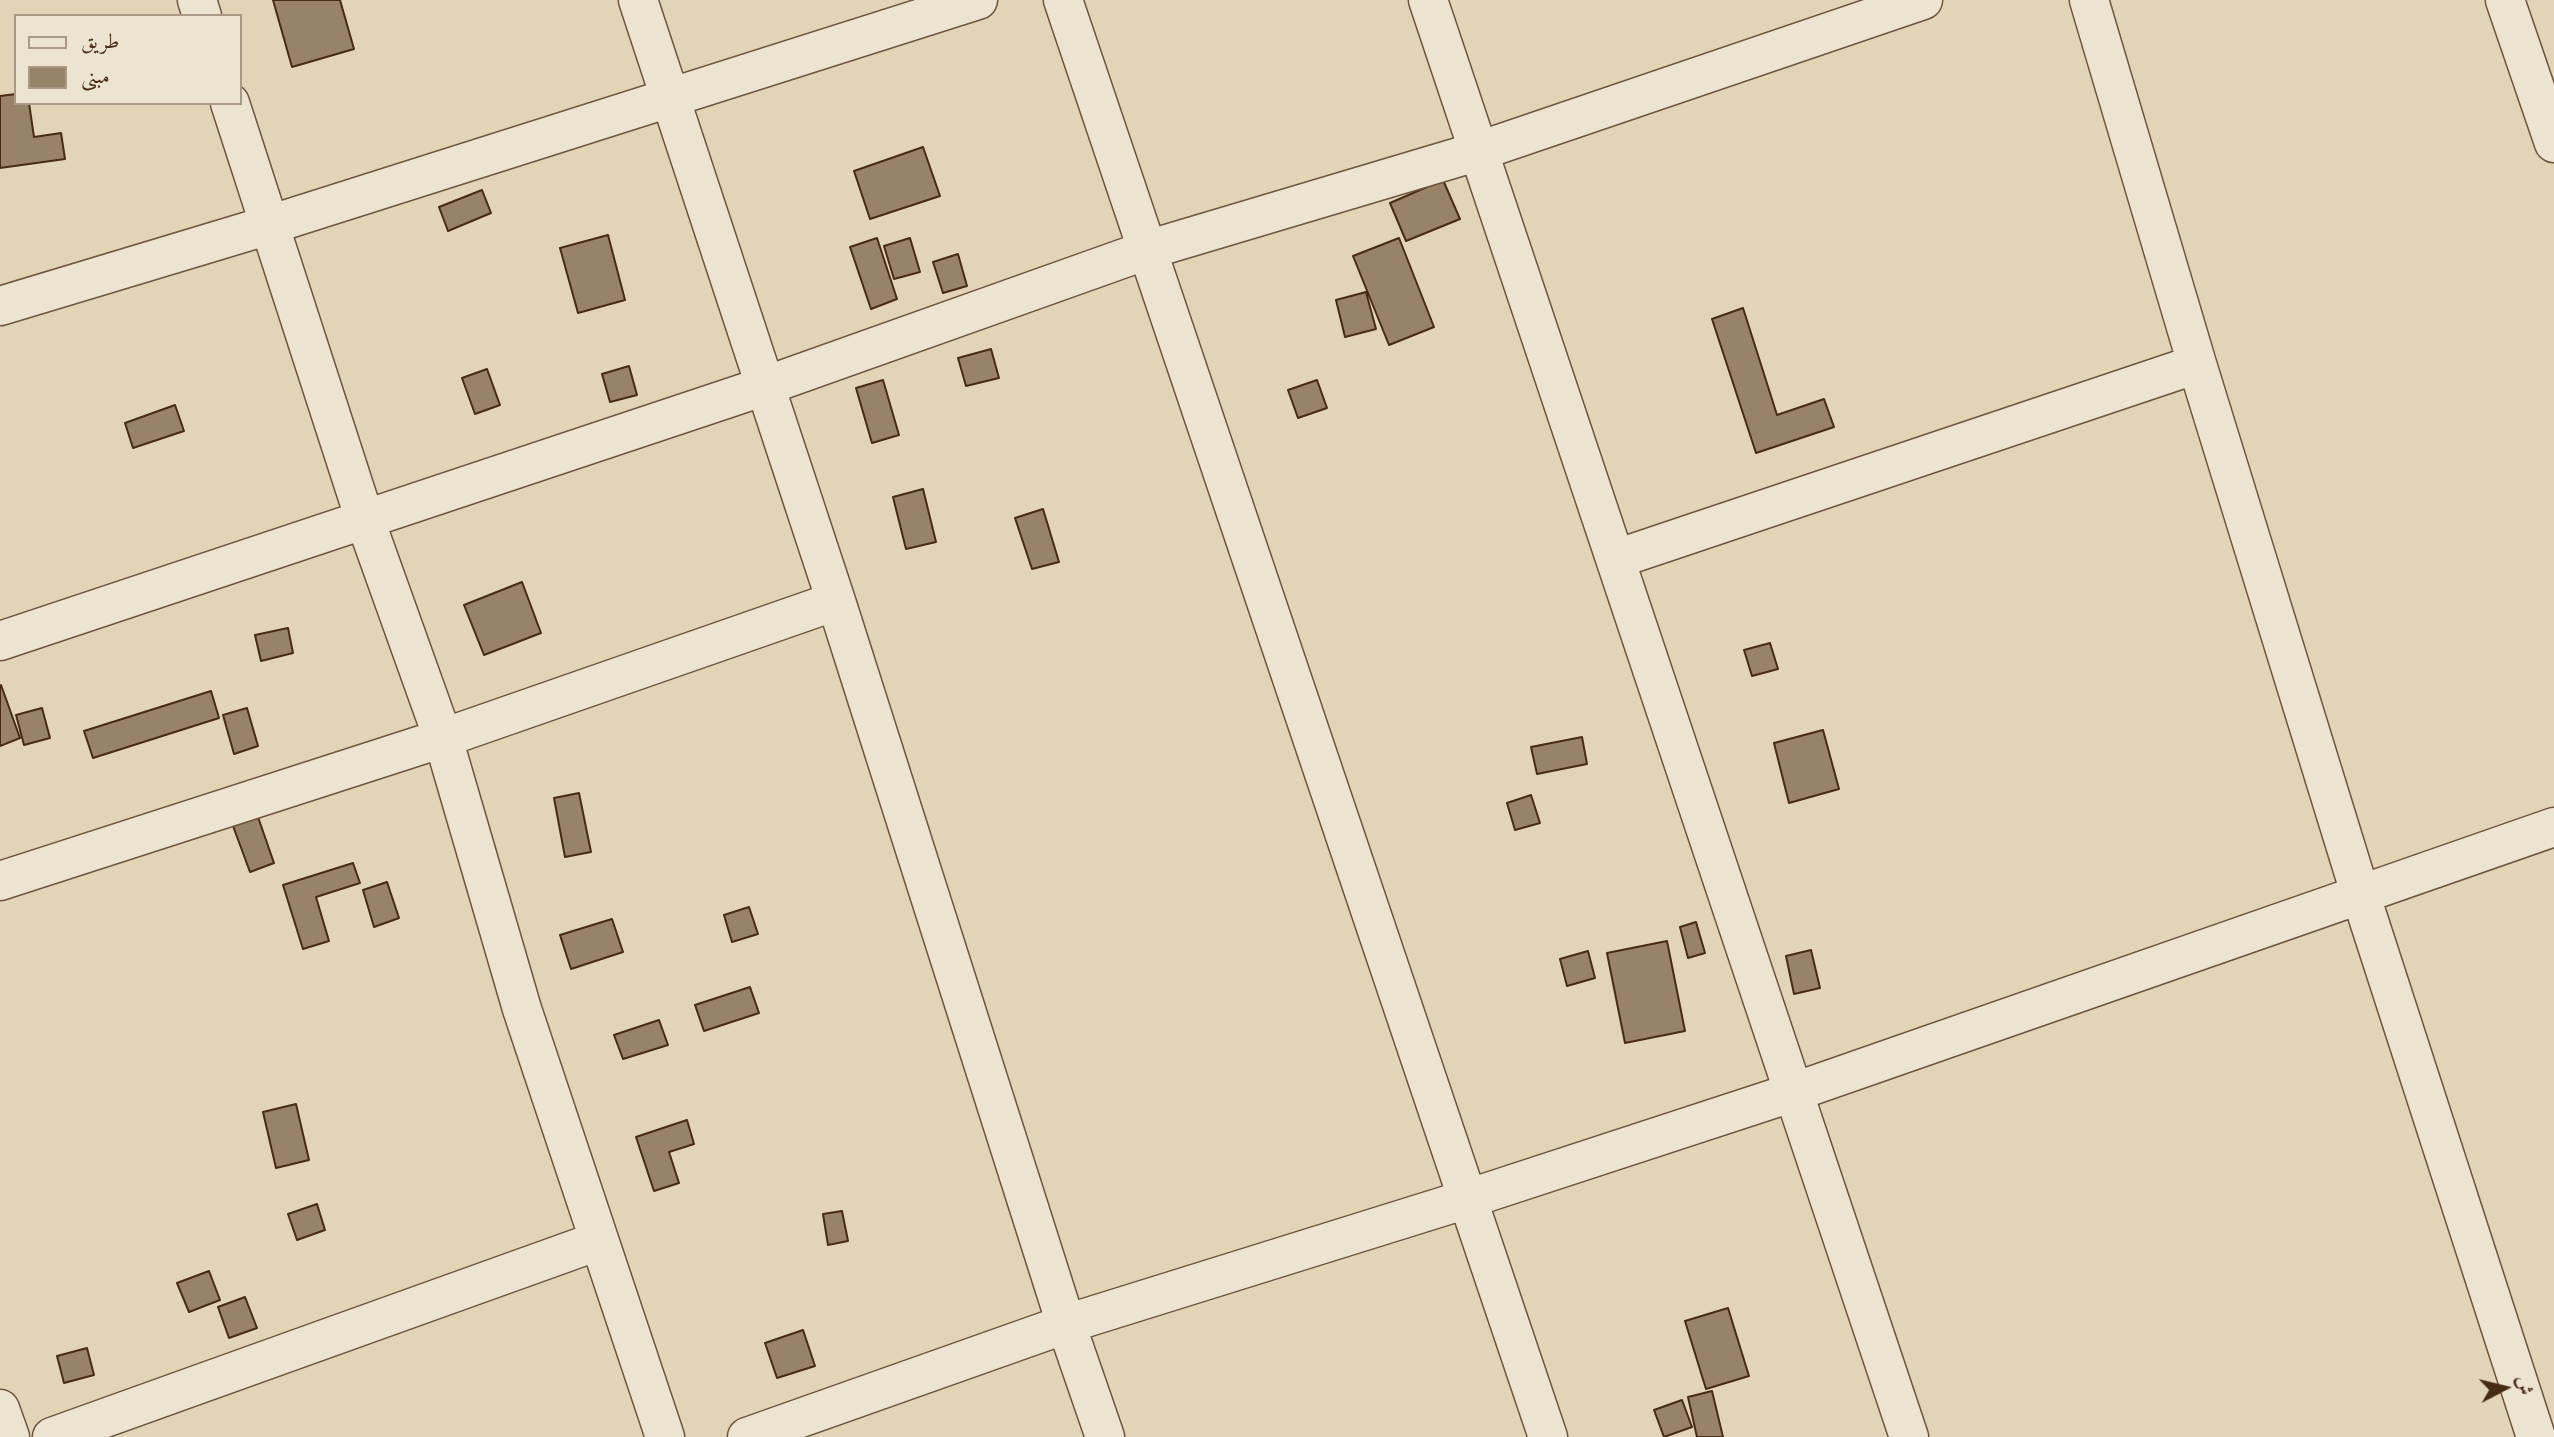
<!DOCTYPE html>
<meta charset="utf-8">
<style>
body{margin:0}
#map{position:relative;width:2554px;height:1437px;overflow:hidden;background:#e2d4b7;font-family:"Gentium Book Plus",Amiri,serif}
canvas{display:block}
.legend{position:absolute;left:14px;top:14px;width:228px;height:91px;box-sizing:border-box;background:#ece3d0;border:2px solid #aa9985;margin:0;padding:9px 12px;list-style:none;font-size:21px;color:#482b14}
.legend li{display:flex;align-items:center;gap:14px;height:35px}
.legend b{width:35px;border:2px solid #aa9985}
.north{position:absolute;left:2470px;top:1353px;width:70px;height:70px;-webkit-text-stroke:5px #ece3d0;paint-order:stroke;rotate:83deg;font-size:19px;font-weight:700;line-height:28px;text-align:center;color:#482b14}
.north::after{content:'';display:block;margin:auto;width:24px;height:32px;background:#482b14;clip-path:polygon(50% 0,100% 100%,50% 72%,0 100%)}
</style>
<div id="map">
<canvas width="2554" height="1437"></canvas>
<ul class="legend">
<li><b style="height:9px;background:#ece3d0"></b>طريق</li>
<li><b style="height:19px;background:#988369"></b>مبنى</li>
</ul>
<div class="north">ش</div>
</div>
<script>
const context = document.querySelector('canvas').getContext('2d');
context.lineJoin = 'round';
function fill(path, color) { context.fillStyle = color; context.fill(path, 'evenodd'); }
function strokePath(path, color, width, dash) { context.strokeStyle = color; context.lineWidth = width; context.lineCap = dash ? 'butt' : 'round'; context.setLineDash(dash || []); context.stroke(path); }
const building = new Path2D(`
 M 273,0 L 340,0 L 354,49 L 292,67 Z
 M 16,94 L 16,103 L 29,103 L 34,137 L 61,133 L 65,159 L 0,168 L 0,96 Z
 M 923,147 L 940,196 L 870,219 L 854,171 Z
 M 1443,180 L 1460,219 L 1406,241 L 1390,203 Z
 M 482,190 L 491,213 L 448,231 L 439,207 Z
 M 608,235 L 625,300 L 578,313 L 560,248 Z
 M 877,238 L 897,299 L 871,309 L 850,247 Z
 M 910,238 L 920,272 L 894,279 L 884,246 Z
 M 1399,238 L 1434,327 L 1389,345 L 1353,256 Z
 M 958,254 L 967,286 L 943,293 L 933,262 Z
 M 1366,292 L 1376,329 L 1345,337 L 1336,300 Z
 M 1743,308 L 1777,415 L 1824,399 L 1834,427 L 1756,453 L 1712,319 Z
 M 991,349 L 999,378 L 966,386 L 958,358 Z
 M 629,366 L 637,395 L 610,402 L 602,374 Z
 M 487,369 L 500,405 L 475,414 L 462,378 Z
 M 883,380 L 899,435 L 872,443 L 856,388 Z
 M 1317,380 L 1327,408 L 1298,418 L 1288,390 Z
 M 175,405 L 184,431 L 133,448 L 125,423 Z
 M 923,489 L 936,542 L 906,549 L 893,497 Z
 M 1043,509 L 1059,562 L 1032,569 L 1015,518 Z
 M 522,582 L 541,633 L 484,655 L 464,605 Z
 M 288,628 L 293,653 L 261,661 L 255,635 Z
 M 1770,643 L 1778,669 L 1752,676 L 1744,650 Z
 M 1,685 L 20,738 L 0,746 L 0,686 Z
 M 211,691 L 219,718 L 93,758 L 84,731 Z
 M 42,708 L 50,738 L 24,745 L 16,715 Z
 M 247,708 L 258,746 L 234,754 L 223,715 Z
 M 1823,730 L 1839,789 L 1789,803 L 1774,743 Z
 M 1582,737 L 1587,764 L 1537,774 L 1531,747 Z
 M 579,793 L 591,852 L 565,857 L 554,798 Z
 M 1531,795 L 1540,823 L 1515,830 L 1507,803 Z
 M 258,817 L 274,863 L 250,872 L 233,826 Z
 M 353,863 L 360,883 L 316,897 L 329,941 L 303,949 L 283,885 Z
 M 387,882 L 399,918 L 374,927 L 363,890 Z
 M 749,907 L 758,934 L 732,942 L 724,915 Z
 M 612,919 L 623,952 L 571,969 L 560,935 Z
 M 1696,922 L 1705,953 L 1688,958 L 1680,927 Z
 M 1667,941 L 1685,1031 L 1625,1043 L 1607,953 Z
 M 1811,950 L 1820,988 L 1794,994 L 1786,956 Z
 M 1588,951 L 1595,978 L 1567,986 L 1560,959 Z
 M 750,987 L 759,1013 L 704,1031 L 695,1005 Z
 M 659,1020 L 668,1045 L 623,1059 L 614,1035 Z
 M 296,1104 L 309,1160 L 276,1168 L 263,1112 Z
 M 687,1120 L 694,1144 L 669,1152 L 679,1183 L 654,1191 L 636,1137 Z
 M 317,1204 L 325,1230 L 297,1240 L 288,1214 Z
 M 842,1211 L 848,1241 L 828,1245 L 823,1214 Z
 M 209,1271 L 220,1300 L 189,1312 L 177,1283 Z
 M 245,1297 L 257,1328 L 229,1338 L 218,1307 Z
 M 1728,1308 L 1749,1376 L 1706,1389 L 1685,1321 Z
 M 803,1330 L 815,1366 L 777,1378 L 765,1343 Z
 M 87,1348 L 94,1375 L 64,1383 L 57,1356 Z
 M 1712,1391 L 1723,1437 L 1697,1437 L 1688,1397 Z
 M 1682,1400 L 1692,1427 L 1664,1437 L 1654,1410 Z`);
const street = new Path2D(`
 M 197,0 L 202,16
 M 638,0 L 836,601 L 1066,1324 L 1105,1437
 M 1063,0 L 1548,1437
 M 1428,0 L 1909,1437
 M 2089,0 L 2197,364 L 2360,893 L 2536,1437
 M 2505,0 L 2554,143
 M 230,103 L 365,520 L 443,738 L 522,1009 L 665,1437
 M 0,306 L 269,225 L 978,0
 M 1616,559 L 2197,364
 M 0,641 L 765,386 L 1147,250 L 1479,151 L 1923,0
 M 0,881 L 443,738 L 836,601
 M 0,1409 L 10,1437
 M 52,1437 L 598,1241
 M 747,1437 L 1066,1324 L 1467,1199 L 1794,1092 L 2554,827`);
fill(building, '#988369');
strokePath(building, '#482b14', 2);
strokePath(street, '#6e553d', 41);
strokePath(street, '#ece3d0', 38);
</script>
